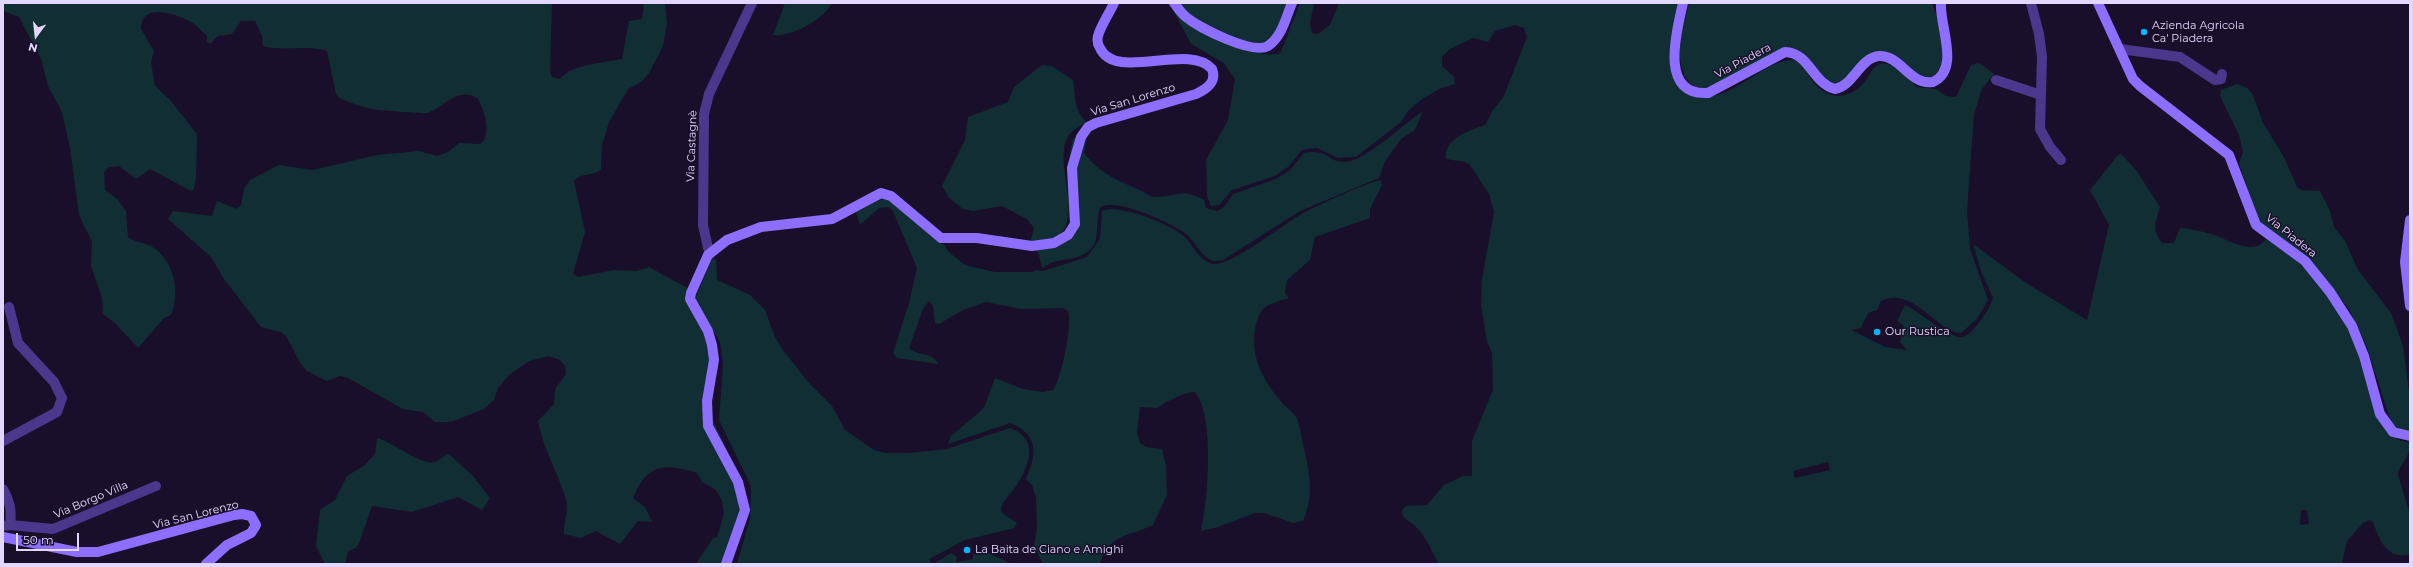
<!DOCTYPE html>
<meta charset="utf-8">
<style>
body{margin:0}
#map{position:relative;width:2413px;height:567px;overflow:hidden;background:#190f2a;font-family:Montserrat,sans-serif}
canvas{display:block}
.frame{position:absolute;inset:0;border:4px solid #e4d7ff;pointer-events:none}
.north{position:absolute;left:16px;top:16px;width:40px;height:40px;-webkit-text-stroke:3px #190f2a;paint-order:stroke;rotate:195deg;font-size:11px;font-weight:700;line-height:16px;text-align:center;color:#e4d7ff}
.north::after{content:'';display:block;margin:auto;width:14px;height:18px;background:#e4d7ff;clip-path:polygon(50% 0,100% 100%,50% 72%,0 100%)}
.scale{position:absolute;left:16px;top:533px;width:63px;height:18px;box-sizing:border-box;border:2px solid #e4d7ff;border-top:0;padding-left:5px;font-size:12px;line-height:14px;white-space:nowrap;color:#e4d7ff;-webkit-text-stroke:3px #190f2a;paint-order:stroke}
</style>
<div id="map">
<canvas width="2413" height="567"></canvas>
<div class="frame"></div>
<div class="north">N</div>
<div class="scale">50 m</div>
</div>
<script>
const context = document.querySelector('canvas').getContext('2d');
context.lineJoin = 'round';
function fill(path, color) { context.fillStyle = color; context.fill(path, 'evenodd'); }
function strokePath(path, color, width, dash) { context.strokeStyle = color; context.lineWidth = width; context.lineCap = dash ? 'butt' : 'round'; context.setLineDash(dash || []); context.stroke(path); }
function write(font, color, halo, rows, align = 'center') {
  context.font = font + ' Montserrat,sans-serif'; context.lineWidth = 3; context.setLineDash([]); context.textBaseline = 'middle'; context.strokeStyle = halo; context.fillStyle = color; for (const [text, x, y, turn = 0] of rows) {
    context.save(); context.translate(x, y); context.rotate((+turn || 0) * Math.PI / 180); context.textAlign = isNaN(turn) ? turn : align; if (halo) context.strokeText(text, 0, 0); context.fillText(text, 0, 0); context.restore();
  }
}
const green = new Path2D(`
 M 3,3 L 552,3 L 550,71 L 552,77 L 559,79 L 569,71 L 587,65 L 622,59 L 629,21 L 642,19 L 644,3 L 665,3 L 667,24 L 663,46 L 649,73 L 641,82 L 628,89 L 609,122 L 602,145 L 601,169 C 594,177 581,172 574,181 L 585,232 L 573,274 L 578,277 L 614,270 L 637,271 L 649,267 L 691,290 L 712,338 L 716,365 L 712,405 L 713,421 L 745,488 L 745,501 L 730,564 L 696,564 L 713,538 L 717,537 L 724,514 L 722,501 L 716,490 L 702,482 L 697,473 C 665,463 647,463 633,498 L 645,507 L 652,522 L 638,521 L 620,544 L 596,531 L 581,538 L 564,534 C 563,522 569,512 566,500 C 558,472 543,449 538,421 L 554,404 L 555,389 L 566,374 L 565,366 L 560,360 L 548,356 L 529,361 L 509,375 L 498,388 L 494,400 L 484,409 L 451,422 L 435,422 L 423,412 L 403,409 L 348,378 L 340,376 L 327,381 L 307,371 L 301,364 L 286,336 L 281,332 L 261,327 L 224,279 L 211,257 L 168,219 L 173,211 L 212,216 L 217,201 L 237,209 L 241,205 L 244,189 L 250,180 L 279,165 L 313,170 L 377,155 L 419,151 L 437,156 L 448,152 L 459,143 L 480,144 C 493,136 484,108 477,98 C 458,86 443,108 427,113 C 422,114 377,110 371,109 C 360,106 349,102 339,98 L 336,94 L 327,51 C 307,44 284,52 263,46 L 262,36 L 255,21 L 241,21 L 232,34 L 218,36 L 210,44 L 207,42 L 207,36 C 202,32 197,25 191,22 C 177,14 141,1 141,29 L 154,51 L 151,62 L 155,86 L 170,100 L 197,134 L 196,179 L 194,189 L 191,191 L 150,169 L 136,179 L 119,166 L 109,167 L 104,172 L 105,190 L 117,199 L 126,211 L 128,237 C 134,242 143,242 151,246 C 174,259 181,293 171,315 L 164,318 L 138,348 L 116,324 L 103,314 L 102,298 L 91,266 L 92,242 L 79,215 L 70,148 L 62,112 L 48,86 L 41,59 L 19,17 L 3,11 Z
 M 785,3 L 832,3 C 823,20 792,37 773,35 Z
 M 1178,3 L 1292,3 L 1277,42 L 1273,48 C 1250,44 1213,31 1194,18 C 1188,14 1183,8 1178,3 Z
 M 1300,3 L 1314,3 L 1310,23 L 1312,33 L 1318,34 L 1330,25 L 1339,3 L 1681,3 L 1672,53 L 1688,93 C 1727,109 1753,66 1789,60 C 1801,58 1806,72 1812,80 C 1824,98 1843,101 1860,87 C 1869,80 1869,67 1882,63 L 1894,66 L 1917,87 L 1936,89 L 1946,96 L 1956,97 L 1971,65 L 1979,63 L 1994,74 L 1982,89 L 1974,114 L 1967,211 L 1970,249 L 1988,300 L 1977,319 L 1961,333 C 1935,331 1913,285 1881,301 L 1877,310 L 1868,313 L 1861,328 L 1851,330 L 1885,347 L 1907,350 L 1900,342 L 1904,326 L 1897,321 L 1905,305 C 1919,311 1951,340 1963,337 C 1969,335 1973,329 1977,325 C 1983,318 1990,308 1993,298 L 1981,271 L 1973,244 L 2026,283 L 2087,320 L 2109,225 L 2090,190 L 2118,155 L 2121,154 L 2136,170 L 2160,207 C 2156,222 2151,229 2162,243 L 2174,243 L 2180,228 C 2192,229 2206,232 2217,236 C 2230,241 2254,256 2266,239 L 2283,248 L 2317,280 L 2351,325 L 2394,436 L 2399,440 L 2410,443 C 2410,459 2400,462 2398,475 L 2410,515 L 2410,554 C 2387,561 2379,539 2373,522 L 2370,520 L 2363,523 L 2347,541 L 2342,564 L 1439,564 C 1432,552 1427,539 1418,529 C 1413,522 1402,520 1402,511 L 1406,506 L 1427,505 L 1444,485 L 1463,476 L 1472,476 L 1472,441 L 1493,390 L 1492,352 L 1487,342 L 1481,305 L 1482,279 L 1494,212 L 1489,194 L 1470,165 L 1465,162 L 1446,159 C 1443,139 1470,130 1485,125 L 1493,110 L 1503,98 L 1527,37 L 1524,28 L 1515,25 L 1495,31 L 1488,42 L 1473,38 L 1450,49 L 1442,57 L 1442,66 L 1454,77 L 1455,84 L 1439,89 L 1422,99 L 1408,111 L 1401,122 L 1356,157 L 1338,158 L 1317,148 L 1302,150 L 1288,167 L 1275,176 L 1232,190 L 1219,205 L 1211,206 L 1207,196 L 1206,160 L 1228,120 L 1235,79 L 1224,63 L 1191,44 L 1172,8 C 1191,19 1264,66 1281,52 ZM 1828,462 L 1830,470 L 1795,478 L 1793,471 ZM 2301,510 L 2307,510 L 2309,524 L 2300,525 Z
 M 1689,3 L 1932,3 C 1940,27 1958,66 1927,79 L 1881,54 L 1837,90 L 1794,53 L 1712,89 L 1694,87 C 1670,67 1683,28 1689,3 Z
 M 1042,65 L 1052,66 L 1073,80 C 1076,97 1073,108 1086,122 C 1080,126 1073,129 1069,135 C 1051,161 1086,214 1056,240 L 1030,243 L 1034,228 L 1027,219 L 1002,206 L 973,211 L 963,209 L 949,198 L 942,186 L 965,140 L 968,117 L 1008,102 L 1014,87 Z
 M 2237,84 L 2247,88 L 2253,95 L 2263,123 L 2284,157 L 2297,187 L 2302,190 L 2320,191 L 2330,211 L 2334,227 L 2345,241 L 2358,270 L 2391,313 L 2403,346 L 2410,399 L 2410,435 L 2405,434 L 2392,425 L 2367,347 L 2349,309 L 2317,269 L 2267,232 L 2257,218 L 2239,163 L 2243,152 L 2239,135 L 2220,96 L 2221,90 Z
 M 1423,111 L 1415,130 L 1402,138 L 1395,147 L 1385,161 L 1379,178 L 1300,211 L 1223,260 C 1218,261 1214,262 1209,259 C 1199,253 1195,241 1186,234 C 1172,223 1117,198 1101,207 C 1096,210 1099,236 1094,245 C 1081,264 1058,255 1043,268 C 1039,262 1041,255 1035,249 L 1069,237 L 1073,183 L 1070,153 L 1073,139 L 1089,128 L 1084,153 C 1100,174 1119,181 1142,191 C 1146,193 1149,196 1153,197 C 1176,198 1180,187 1204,200 L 1206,208 L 1217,211 L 1224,207 L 1233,194 L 1276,179 L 1290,170 L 1304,153 C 1327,148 1328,162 1344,162 C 1363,163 1405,123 1423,111 Z
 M 1381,180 L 1382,185 L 1370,209 L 1370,218 L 1315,237 L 1310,260 L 1287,280 L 1285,293 L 1289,298 C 1267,305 1259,305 1255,330 C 1250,358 1265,383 1283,404 C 1287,408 1293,412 1296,417 C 1300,425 1301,435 1303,444 C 1309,470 1315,495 1303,521 L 1293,523 L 1264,513 L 1255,513 L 1218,527 L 1201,531 C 1208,500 1215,417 1195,392 C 1187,391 1164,402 1158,408 L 1140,407 L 1137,433 L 1140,443 L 1146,447 L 1162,449 L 1166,466 L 1167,495 L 1153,525 C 1129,537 1109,533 1100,564 L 1043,564 L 1034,546 L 1037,528 L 1036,497 L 1032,485 L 1026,479 C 1037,454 1039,434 1010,423 L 948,444 L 951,436 L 984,408 L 995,378 L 1023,389 L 1043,392 L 1053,390 C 1061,380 1073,323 1068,311 L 1062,308 L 1021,309 L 986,302 L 963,310 L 939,324 L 935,323 L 933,306 L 929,301 L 923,309 L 909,348 C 916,356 932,351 938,364 L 897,358 L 893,353 L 909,303 L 917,268 L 893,211 L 889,207 L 879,208 L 860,225 L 856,212 L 885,197 L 933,238 L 944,245 L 949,252 L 965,265 L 995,272 L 1032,272 L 1036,270 L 1043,271 L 1087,257 L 1100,239 L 1102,211 C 1119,203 1173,225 1186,238 C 1194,247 1201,263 1214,264 C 1231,266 1282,225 1300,215 C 1320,204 1358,186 1381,180 Z
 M 713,257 L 716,260 L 717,280 L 750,295 L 765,310 L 775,337 L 783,350 L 808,382 L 832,406 L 845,430 L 874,450 L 886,453 L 909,453 L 947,449 L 1010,428 C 1041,439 1029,468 1014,489 C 1009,496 1002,501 1001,509 L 1002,513 L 1017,523 L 1014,528 L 965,540 L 929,559 L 931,564 L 737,564 L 750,519 L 751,486 L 719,420 L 723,365 L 720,342 L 695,299 Z
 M 377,438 C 392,442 422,466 434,462 C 439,461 443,457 447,454 L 451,456 L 473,476 L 490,498 L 482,510 L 458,497 L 412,512 L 372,506 L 359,543 L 356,548 L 348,551 L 345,564 L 325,564 L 316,546 L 320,510 L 335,500 L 347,476 L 365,465 L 375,454 Z
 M 984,551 L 1012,564 L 933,564 L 951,553 L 957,557 L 956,562 L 973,559 L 973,553 L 976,555 L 977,553 Z`);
const street = new Path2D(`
 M 2031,3 L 2039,34 L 2042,57 L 2040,129 L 2050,147 L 2061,160
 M 2120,49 L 2180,57 L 2215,80 L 2221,79 L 2222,74
 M 1996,80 L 2041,95
 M 712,250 L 708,248 L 703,225 L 704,114 L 709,94 L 752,3
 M 3,441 L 57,412 L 62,398 L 54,382 L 18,343 L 9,307
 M 3,489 C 10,502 12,510 10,525 L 3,526
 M 10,525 L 53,529 L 156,486`);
const secondary = new Path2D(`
 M 1174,3 C 1178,8 1181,13 1186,17 C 1199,28 1253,55 1268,46 C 1282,37 1286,17 1292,3
 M 1683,3 C 1677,30 1658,96 1708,93 L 1785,52 C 1810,53 1812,83 1835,89 C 1854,86 1859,58 1879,56 C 1901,55 1910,86 1933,82 C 1961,69 1939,25 1941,3
 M 2098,3 L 2133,79 L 2140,86 L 2229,155 L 2256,225 L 2305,261 L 2330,292 L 2352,326 L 2364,356 L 2380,414 L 2393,432 L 2410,436
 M 2410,220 L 2405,262 L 2410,306
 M 3,537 L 77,552 L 98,552 L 234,515 L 242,514 L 251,516 L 256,525 L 251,533 L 227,545 L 206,564
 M 726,564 L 745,510 L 738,482 L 708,426 L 707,401 L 714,360 L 712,345 L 708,331 L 690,299 L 691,293 L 708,255 L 727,240 L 761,227 L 832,219 L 881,193 L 891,196 L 941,238 L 977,238 L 1032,246 L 1054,243 L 1068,235 L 1075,224 L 1072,168 L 1081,137 L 1088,127 L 1096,123 L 1196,94 C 1207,89 1217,82 1212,69 C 1189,42 1115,82 1100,48 C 1098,45 1097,40 1098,36 C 1101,25 1109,14 1114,3`);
const markers = [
 [2144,32,4,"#03b5ff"],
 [1877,332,4,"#03b5ff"],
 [967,550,4,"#03b5ff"]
];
const poiNames = [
 ["Azienda Agricola",2152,26],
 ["Ca' Piadera",2152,39],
 ["Our Rustica",1885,332],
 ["La Baita de Ciano e Amighi",975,550]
];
const streetNames = [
 ["Via Piadera",1743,61,-28],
 ["Via San Lorenzo",1133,100,-17],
 ["Via Castagnè",692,146,-88],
 ["Via Piadera",2291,236,39],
 ["Via Borgo Villa",91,500,-23],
 ["Via San Lorenzo",196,515,-14]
];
fill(green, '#112e34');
strokePath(street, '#4b378b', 10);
strokePath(secondary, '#8e6eff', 10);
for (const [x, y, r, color] of markers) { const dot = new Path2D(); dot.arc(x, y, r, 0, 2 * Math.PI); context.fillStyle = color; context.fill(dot); strokePath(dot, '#190f2a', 1.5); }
write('11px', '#e4d7ff', '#190f2a', poiNames, 'left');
write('11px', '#e4d7ff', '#190f2a', streetNames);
</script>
